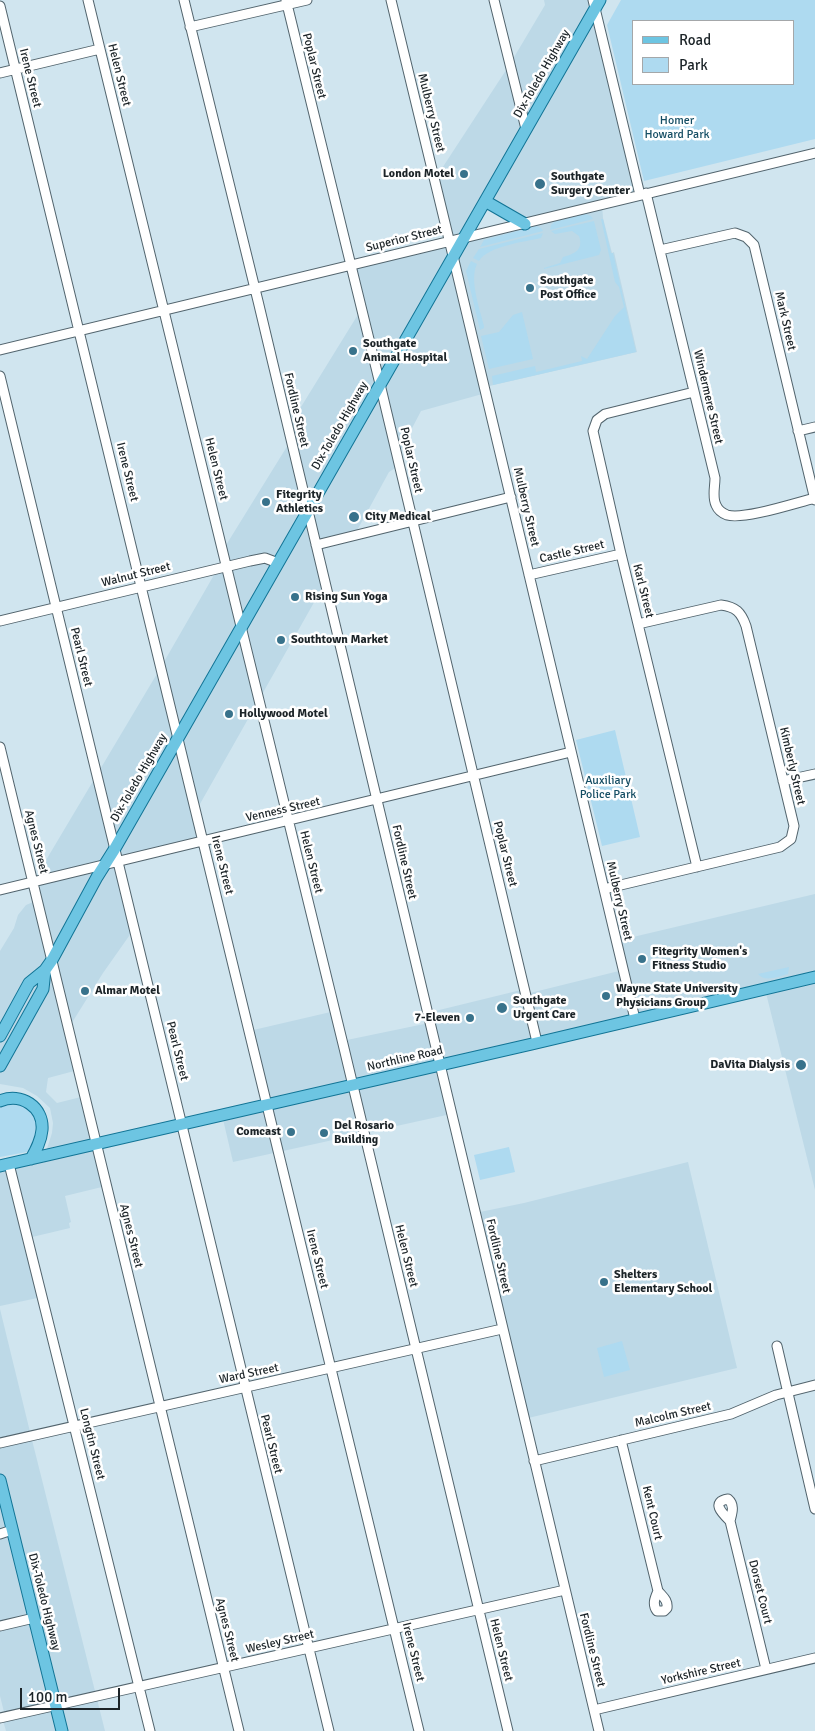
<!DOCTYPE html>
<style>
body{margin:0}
#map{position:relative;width:815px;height:1731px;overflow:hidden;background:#d0e5ef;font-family:Signika,sans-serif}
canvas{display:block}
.legend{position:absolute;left:632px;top:20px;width:162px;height:65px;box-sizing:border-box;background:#fff;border:1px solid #a4a7a9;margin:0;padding:6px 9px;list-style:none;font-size:15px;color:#1c2428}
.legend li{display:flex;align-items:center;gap:10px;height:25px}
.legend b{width:25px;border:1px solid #a4a7a9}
.scale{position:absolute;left:20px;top:1688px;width:100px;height:22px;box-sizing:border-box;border:2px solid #1c2428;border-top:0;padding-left:6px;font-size:15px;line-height:18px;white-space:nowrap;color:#1c2428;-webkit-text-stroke:4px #fff;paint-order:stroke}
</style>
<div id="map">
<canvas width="815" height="1731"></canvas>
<ul class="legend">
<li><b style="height:6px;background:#6dc5e2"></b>Road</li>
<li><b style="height:14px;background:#aedaf0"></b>Park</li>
</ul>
<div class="scale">100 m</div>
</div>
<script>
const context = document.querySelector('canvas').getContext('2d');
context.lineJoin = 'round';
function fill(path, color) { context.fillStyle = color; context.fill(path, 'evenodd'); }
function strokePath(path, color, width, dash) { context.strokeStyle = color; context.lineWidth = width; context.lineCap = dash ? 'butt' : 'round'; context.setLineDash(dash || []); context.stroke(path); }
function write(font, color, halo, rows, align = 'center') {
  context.font = font + ' Signika,sans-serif'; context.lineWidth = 5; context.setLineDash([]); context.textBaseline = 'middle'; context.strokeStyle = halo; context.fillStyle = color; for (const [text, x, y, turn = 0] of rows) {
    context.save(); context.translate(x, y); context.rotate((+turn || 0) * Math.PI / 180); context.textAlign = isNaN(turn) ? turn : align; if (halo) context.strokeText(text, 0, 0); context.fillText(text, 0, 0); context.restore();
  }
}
const built = new Path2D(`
 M 544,0 L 600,0 L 595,9 L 640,195 L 602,204 L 603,218 L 612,253 L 614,252 L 637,352 L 485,387 L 486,393 L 421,411 L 398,455 L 400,465 L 389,472 L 354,536 L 316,545 L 325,583 L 196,811 L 204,841 L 117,862 L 134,929 L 103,973 L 68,1029 L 78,1070 L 48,1078 L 46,1092 L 57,1103 L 85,1096 L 106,1186 L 65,1196 L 71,1222 L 69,1223 L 70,1228 L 28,1238 L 42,1297 L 0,1306 L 0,1166 L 45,1155 L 52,1133 L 53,1123 L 50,1108 L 37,1096 L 23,1088 L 0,1084 L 0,951 L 14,928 L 18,915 L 26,905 L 38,900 L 33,882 L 161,667 L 218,568 L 227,566 L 223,550 L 291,440 L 288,428 L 362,308 L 351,266 L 449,241 L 435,179 L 510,64 L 545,5 ZM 485,201 L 524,224 L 465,237 Z
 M 815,894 L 815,1190 L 765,989 L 440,1065 L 451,1114 L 233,1162 L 222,1115 L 267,1104 L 249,1031 L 335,1011 L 342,1041 L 429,1023 L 427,1013 L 525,989 L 526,994 L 623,970 L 616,941 Z
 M 688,1162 L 737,1368 L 524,1419 L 475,1213 L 524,1203 Z
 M 0,1309 L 31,1436 L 105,1731 L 6,1731 L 2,1717 L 5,1716 L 0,1696 Z`);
const green = new Path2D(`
 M 621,0 L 815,0 L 815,139 L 644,181 L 607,25 ZM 634,21 L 794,21 L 794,84 L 634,84 Z
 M 585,214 L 591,216 L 593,219 L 550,230 L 551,225 L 554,222 Z
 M 601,219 L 603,219 L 611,253 L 613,253 L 636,352 L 493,385 L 492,376 L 535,366 L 536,372 L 582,361 L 581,356 L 587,359 L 615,316 L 624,307 L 619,287 L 615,282 Z
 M 594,221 L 601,250 L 599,255 L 544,269 L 544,268 L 560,263 L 563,257 C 574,254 584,250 579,236 L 572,231 L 555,234 L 551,231 Z
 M 536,226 L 541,228 L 543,231 L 480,247 L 484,240 Z
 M 543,233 L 541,238 C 524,242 488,246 479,261 L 473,258 L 479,249 Z
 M 471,261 L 477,264 C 469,280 480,309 484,326 L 484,328 L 480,330 L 466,271 Z
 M 522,312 L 533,359 L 489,369 L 481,336 L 499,332 L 513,315 Z
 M 615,730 L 640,837 L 602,846 L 576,740 Z
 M 789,967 L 788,974 C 779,976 765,983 758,974 Z
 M 16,1103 L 27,1106 L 40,1125 L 34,1146 L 27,1152 L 0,1157 L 0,1108 L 7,1104 Z
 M 509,1147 L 515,1172 L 480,1180 L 474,1155 Z
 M 622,1341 L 630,1370 L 604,1377 L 597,1348 Z`);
const minor = new Path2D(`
 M 88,0 C 173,348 258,696 343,1044 C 398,1273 452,1502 508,1731
 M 184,0 L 258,301 L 599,1731
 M 286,0 L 380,384 L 537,1042
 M 391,0 L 453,256 L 635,1019
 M 494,0 L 526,129
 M 593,0 L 640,195
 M 0,6 L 419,1731
 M 190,27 L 307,0
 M 0,73 L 100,49
 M 646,193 L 715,478 C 715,487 712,497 716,505 C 718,510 722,513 727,515 C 744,520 795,503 815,498
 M 660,250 L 735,233 L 746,237 L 754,245 L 815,500
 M 0,350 L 815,153
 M 0,376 C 109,828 218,1280 329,1731
 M 694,392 L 605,414 L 597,420 L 593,431 L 621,554 L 697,867
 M 798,431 L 815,427
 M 316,545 L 511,497
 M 529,575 L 621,554
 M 0,621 L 250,561 L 265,558 L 278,563
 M 0,747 L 239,1731
 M 783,781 L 815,774
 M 604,889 L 780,847 L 791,839 L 794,826 L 746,626 C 741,612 736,607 721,605 L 638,624
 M 0,890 L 571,752
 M 9,1164 L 150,1731
 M 777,1346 L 815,1509
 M 621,1440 L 658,1591 C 663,1597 668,1600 667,1608 L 664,1611 L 657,1611 C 652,1604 655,1598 658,1591
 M 0,1443 L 502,1329
 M 534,1461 L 731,1414 L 776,1395 L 815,1385
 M 730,1521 C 723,1514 710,1502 728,1499 C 735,1505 732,1513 730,1521 L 766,1669
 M 0,1534 L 12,1530
 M 0,1626 L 34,1618
 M 594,1710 L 815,1658
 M 0,1718 L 565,1590`);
const major = new Path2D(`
 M 485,201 L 525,224
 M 0,1036 L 29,983 L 45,970 L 52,960 L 97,877 L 114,850 L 600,0
 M 0,1066 L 43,989 L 45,970
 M 0,1101 C 21,1092 44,1107 42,1130 C 41,1141 36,1150 31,1159
 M 0,1166 L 532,1044 L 815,977
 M 0,1480 L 62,1731`);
const markers = [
 [464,174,5,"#38728b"],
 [540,184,6,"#38728b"],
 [530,288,5,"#38728b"],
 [353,351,5,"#38728b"],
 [266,502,5,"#38728b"],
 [354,517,6,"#38728b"],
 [295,597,5,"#38728b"],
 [281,640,5,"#38728b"],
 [229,714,5,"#38728b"],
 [642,959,5,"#38728b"],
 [85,991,5,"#38728b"],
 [606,996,5,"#38728b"],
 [502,1008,6,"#38728b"],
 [470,1018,5,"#38728b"],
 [801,1065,6,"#38728b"],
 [291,1132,5,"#38728b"],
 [324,1133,5,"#38728b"],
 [604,1282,5,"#38728b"]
];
const streetNames = [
 ["Poplar Street",314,66,76],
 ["Dix-Toledo Highway",542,74,-60],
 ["Helen Street",119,75,76],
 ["Irene Street",30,78,76],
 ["Mulberry Street",431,113,76],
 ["Superior Street",404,239,-14],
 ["Mark Street",785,321,77],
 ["Windermere Street",708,397,77],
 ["Fordline Street",296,410,77],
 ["Dix-Toledo Highway",340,426,-60],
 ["Poplar Street",411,460,77],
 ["Helen Street",216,469,76],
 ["Irene Street",127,472,76],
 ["Mulberry Street",526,507,77],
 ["Castle Street",572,552,-13],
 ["Walnut Street",136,575,-14],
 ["Karl Street",643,591,76],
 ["Pearl Street",81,657,76],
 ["Kimberly Street",792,766,77],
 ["Dix-Toledo Highway",139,778,-60],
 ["Venness Street",283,810,-13],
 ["Agnes Street",36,842,76],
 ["Poplar Street",505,854,76],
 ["Helen Street",311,862,76],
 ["Fordline Street",404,862,77],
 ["Irene Street",222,865,76],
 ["Mulberry Street",619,901,77],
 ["Pearl Street",177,1051,76],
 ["Northline Road",405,1059,-13],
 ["Agnes Street",131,1236,76],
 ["Helen Street",406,1256,76],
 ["Fordline Street",498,1256,77],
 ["Irene Street",317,1259,76],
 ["Ward Street",249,1374,-12],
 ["Malcolm Street",673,1415,-13],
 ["Longtin Street",92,1444,76],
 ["Pearl Street",271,1444,76],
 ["Kent Court",652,1513,77],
 ["Dorset Court",760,1592,76],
 ["Dix-Toledo Highway",44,1602,76],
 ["Agnes Street",227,1630,76],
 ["Wesley Street",280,1642,-13],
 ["Helen Street",501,1650,76],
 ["Fordline Street",592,1650,76],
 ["Irene Street",413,1652,76],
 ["Yorkshire Street",701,1672,-13]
];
const parkNames = [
 ["Homer",677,121],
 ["Howard Park",677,135],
 ["Auxiliary",608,781],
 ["Police Park",608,795]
];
const poiNames = [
 ["London Motel",454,174,"right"],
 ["Southgate",551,177],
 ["Surgery Center",551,191],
 ["Southgate",540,281],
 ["Post Office",540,295],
 ["Southgate",363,344],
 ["Animal Hospital",363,358],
 ["Fitegrity",276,495],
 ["Athletics",276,509],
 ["City Medical",365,517],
 ["Rising Sun Yoga",305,597],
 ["Southtown Market",291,640],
 ["Hollywood Motel",239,714],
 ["Fitegrity Women's",652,952],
 ["Fitness Studio",652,966],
 ["Wayne State University",616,989],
 ["Physicians Group",616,1003],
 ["Almar Motel",95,991],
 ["Southgate",513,1001],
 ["Urgent Care",513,1015],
 ["7-Eleven",460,1018,"right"],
 ["DaVita Dialysis",790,1065,"right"],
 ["Del Rosario",334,1126],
 ["Building",334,1140],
 ["Comcast",281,1132,"right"],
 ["Shelters",614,1275],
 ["Elementary School",614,1289]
];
fill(built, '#bdd9e7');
fill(green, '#aedaf0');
strokePath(minor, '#52646d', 11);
strokePath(major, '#127495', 13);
strokePath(minor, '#fff', 9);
strokePath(major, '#6dc5e2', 11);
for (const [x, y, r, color] of markers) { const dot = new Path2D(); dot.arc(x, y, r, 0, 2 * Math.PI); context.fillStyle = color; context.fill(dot); strokePath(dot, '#fff', 2); }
write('12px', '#1c2428', '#fff', streetNames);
write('12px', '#154e64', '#fff', parkNames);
write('bold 12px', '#1c2428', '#fff', poiNames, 'left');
</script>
